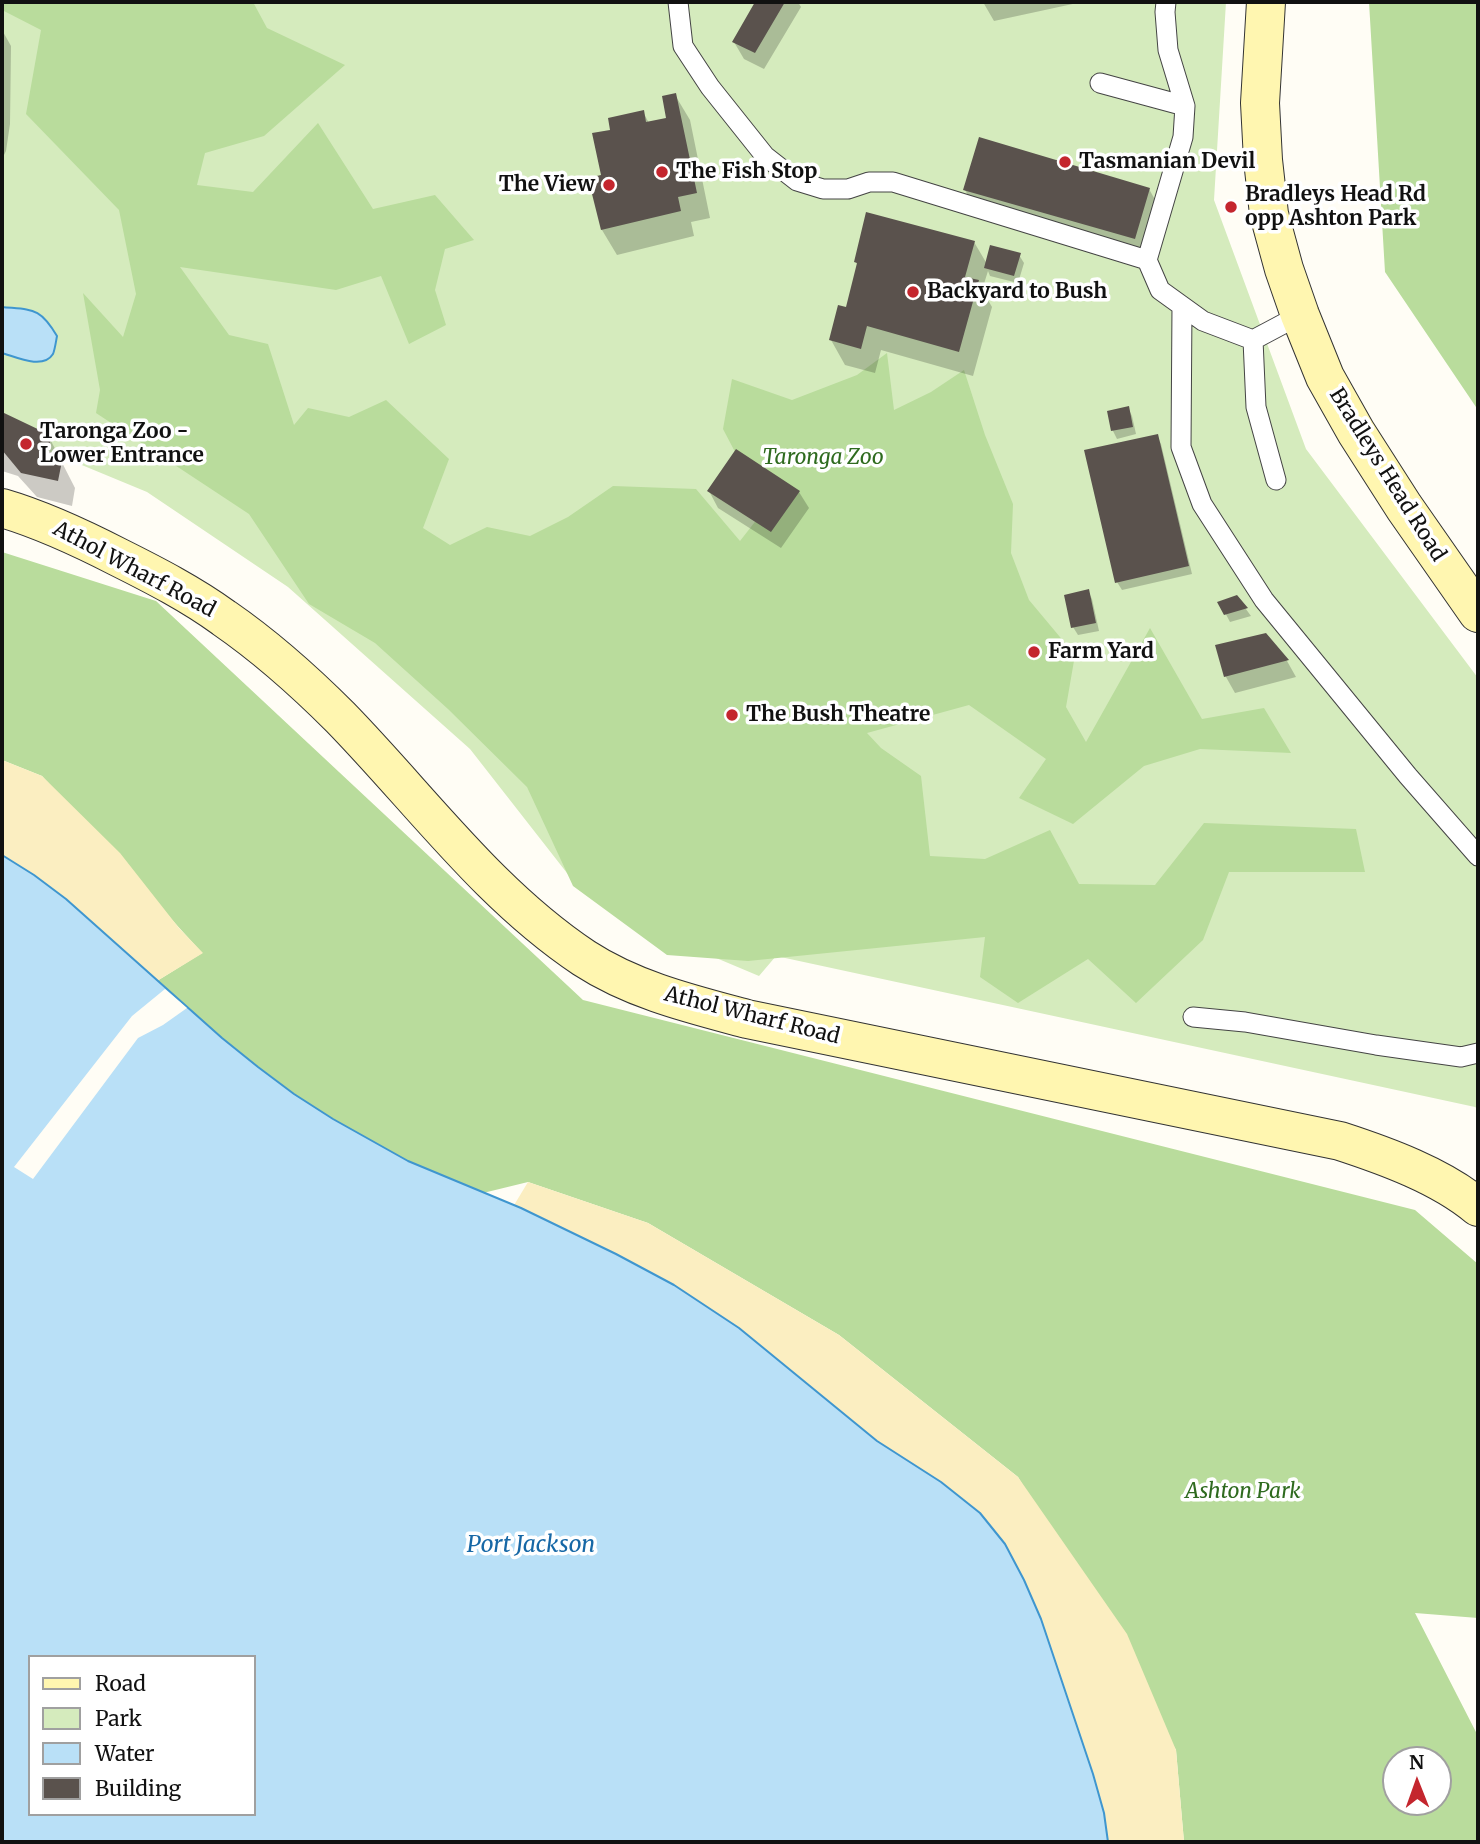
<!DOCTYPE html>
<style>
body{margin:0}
#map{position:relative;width:1480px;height:1844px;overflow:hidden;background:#fffdf5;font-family:Merriweather,serif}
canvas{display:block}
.frame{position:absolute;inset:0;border:4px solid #111;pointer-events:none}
.legend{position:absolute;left:28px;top:1655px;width:228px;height:161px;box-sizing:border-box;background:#fff;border:2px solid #a0a0a0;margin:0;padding:9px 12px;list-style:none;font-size:21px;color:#111}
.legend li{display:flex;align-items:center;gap:14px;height:35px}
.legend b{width:35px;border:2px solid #a0a0a0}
.north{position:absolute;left:1382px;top:1746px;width:70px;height:70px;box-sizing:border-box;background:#fff;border:2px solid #a0a0a0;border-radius:50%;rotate:359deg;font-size:19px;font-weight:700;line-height:28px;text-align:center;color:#111}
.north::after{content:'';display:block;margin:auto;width:24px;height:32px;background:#c4262e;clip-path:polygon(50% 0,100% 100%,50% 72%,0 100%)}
</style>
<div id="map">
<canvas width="1480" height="1844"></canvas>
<div class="frame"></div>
<ul class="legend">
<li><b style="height:9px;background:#fff6b0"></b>Road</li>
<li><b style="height:19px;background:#d5ebbd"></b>Park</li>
<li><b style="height:19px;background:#b9e0f7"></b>Water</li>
<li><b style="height:19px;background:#5a524d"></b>Building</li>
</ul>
<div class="north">N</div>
</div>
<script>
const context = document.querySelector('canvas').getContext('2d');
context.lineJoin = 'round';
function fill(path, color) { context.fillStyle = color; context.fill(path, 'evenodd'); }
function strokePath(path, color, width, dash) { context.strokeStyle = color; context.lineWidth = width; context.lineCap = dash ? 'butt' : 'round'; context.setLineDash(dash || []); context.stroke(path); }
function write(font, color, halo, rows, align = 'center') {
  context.font = font + ' Merriweather,serif'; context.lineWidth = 7; context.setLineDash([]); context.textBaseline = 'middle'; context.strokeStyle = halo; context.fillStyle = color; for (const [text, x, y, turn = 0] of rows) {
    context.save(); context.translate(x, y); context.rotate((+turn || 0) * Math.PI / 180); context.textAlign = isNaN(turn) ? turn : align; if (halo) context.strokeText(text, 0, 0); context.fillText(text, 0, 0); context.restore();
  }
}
const green = new Path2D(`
 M 2,2 L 1226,2 L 1214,200 L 1306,449 L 1478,678 L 1478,1109 L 1475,1107 L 776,956 L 759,976 L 614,915 L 574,882 L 470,749 L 288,587 L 147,492 L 2,432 Z`);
const forest = new Path2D(`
 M 2,2 L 253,2 L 267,28 L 345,65 L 264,136 L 205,153 L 197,185 L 253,192 L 318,123 L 373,209 L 435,195 L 474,240 L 445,249 L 435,290 L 446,325 L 409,344 L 381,276 L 336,290 L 180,267 L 229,335 L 268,344 L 294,425 L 308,408 L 349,417 L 386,400 L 449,459 L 423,528 L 450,545 L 487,527 L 530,536 L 568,517 L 613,486 L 696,489 L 740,541 L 765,509 L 723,429 L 732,379 L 792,400 L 857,375 L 887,353 L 894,410 L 931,392 L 964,370 L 985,435 L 1013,504 L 1011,553 L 1029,600 L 1075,655 L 1066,707 L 1086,742 L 1150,628 L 1202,719 L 1264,708 L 1291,753 L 1200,749 L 1144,766 L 1073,824 L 1019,798 L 1046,759 L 969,705 L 867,733 L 881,748 L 921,776 L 930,856 L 985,859 L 1050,830 L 1079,884 L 1155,885 L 1204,823 L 1356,829 L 1365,872 L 1229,872 L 1203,940 L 1136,1003 L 1088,959 L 1018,1003 L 980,977 L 985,937 L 748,961 L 667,955 L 573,886 L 527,787 L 448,709 L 375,643 L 309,604 L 249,514 L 96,413 L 100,390 L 83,293 L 123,337 L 136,294 L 119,210 L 26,114 L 41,30 L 2,10 Z
 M 1369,2 L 1478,2 L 1478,410 L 1385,272 Z
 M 2,552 L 156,601 L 583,1000 L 1415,1210 L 1478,1264 L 1478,1618 L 1415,1613 L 1478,1736 L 1478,1842 L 1184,1842 L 1176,1750 L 1018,1477 L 839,1335 L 648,1223 L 528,1182 L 483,1193 L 408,1161 L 333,1119 L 294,1094 L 258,1067 L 222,1038 L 157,981 L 202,953 L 42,776 L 2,760 ZM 1396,1760 L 1438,1760 L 1438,1802 L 1396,1802 Z`);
const sand = new Path2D(`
 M 2,760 L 42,776 L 120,853 L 179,928 L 203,953 L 157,981 L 66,899 L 34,875 L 2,855 Z
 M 528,1182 L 648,1223 L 839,1335 L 1018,1477 L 1127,1634 L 1176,1750 L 1184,1842 L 1080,1842 L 499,1230 Z`);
const water = new Path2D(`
 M 2,307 C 33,310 40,307 57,336 C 56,341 55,349 53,354 C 43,370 16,357 2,353 Z
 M 2,855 L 34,875 L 66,899 L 222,1038 L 258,1067 L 294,1094 L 333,1119 L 408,1161 L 521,1208 L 616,1254 L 674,1285 L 739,1328 L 877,1441 L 941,1482 L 980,1513 L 1005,1544 L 1024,1580 L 1041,1619 L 1093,1774 L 1104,1813 L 1108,1842 L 2,1842 ZM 30,1657 L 254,1657 L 254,1814 L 30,1814 Z`);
const pier = new Path2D(`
 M 165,989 L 187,1008 L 163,1025 L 138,1038 L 33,1179 L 14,1167 L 132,1016 Z`);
const shadow = new Path2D(`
 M 757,2 L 798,2 L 801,7 L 764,69 L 744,59 L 734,42 Z
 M 983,2 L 1082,2 L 994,21 Z
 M 2,30 L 11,46 L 10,124 L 6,151 L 2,159 Z
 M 675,95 L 690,120 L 710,218 L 691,222 L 694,236 L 617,255 L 602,230 L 590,180 L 603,177 L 612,131 L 643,112 L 649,123 L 668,119 Z
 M 1149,189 L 1163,214 L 1149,264 L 979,215 L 965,190 Z
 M 974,242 L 987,264 L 1019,255 L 1024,263 L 1018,283 L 990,276 L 988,271 L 982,290 L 992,307 L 973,376 L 881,350 L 875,373 L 845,365 L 831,340 L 848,309 L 858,266 L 856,262 Z
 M 1128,408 L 1132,416 L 1136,434 L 1117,439 L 1113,431 L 1109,412 Z
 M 2,413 L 50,439 L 75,488 L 72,506 L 37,497 L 18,476 L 2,471 Z
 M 1157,436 L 1161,444 L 1192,574 L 1122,590 L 1117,582 Z
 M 709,491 L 799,492 L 809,508 L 781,548 L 718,508 Z
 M 1088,591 L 1092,599 L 1099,631 L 1078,635 L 1073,627 Z
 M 1237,597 L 1251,616 L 1230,622 L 1220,603 Z
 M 1265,635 L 1287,661 L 1296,677 L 1235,693 L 1226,677 L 1217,647 Z`);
const building = new Path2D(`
 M 755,2 L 785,2 L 755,53 L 732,42 Z
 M 676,93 L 697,193 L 678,197 L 681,211 L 601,230 L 588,178 L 601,175 L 592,133 L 610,130 L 608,118 L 644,110 L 646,122 L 666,118 L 662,96 Z
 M 979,137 L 1150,188 L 1135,239 L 963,190 Z
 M 866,212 L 975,241 L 965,277 L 979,280 L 959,352 L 867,326 L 861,349 L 829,340 L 838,305 L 846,307 L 857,263 L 854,262 Z
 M 990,245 L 1021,253 L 1014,276 L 984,268 Z
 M 1129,406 L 1133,427 L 1111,431 L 1107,411 Z
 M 2,412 L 46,433 L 51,437 L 47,458 L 62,461 L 58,481 L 21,473 L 2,450 Z
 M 1158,434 L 1189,566 L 1115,583 L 1084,450 Z
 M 736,449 L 800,491 L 771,532 L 707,491 Z
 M 1089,589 L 1096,623 L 1071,628 L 1064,595 Z
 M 1237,595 L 1248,608 L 1224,615 L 1217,602 Z
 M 1266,633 L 1289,660 L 1224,677 L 1215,645 Z`);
const service = new Path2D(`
 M 678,2 L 683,46 L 710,87 L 765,156 L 797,181 L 823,189 L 848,189 L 869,182 L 893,182 L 1147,260 L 1160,290 L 1203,321 L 1253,340
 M 1100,83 L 1185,106
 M 1147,260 L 1183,137 L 1185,106 L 1168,50 L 1165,12 L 1166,2
 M 1182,306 L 1181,447 L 1202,504 L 1264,600 L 1408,776 L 1478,856
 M 1276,480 L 1256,407 L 1253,340 L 1300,315
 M 1193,1017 L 1245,1022 L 1376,1045 L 1461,1057 L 1478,1053`);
const secondary = new Path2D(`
 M 1266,2 L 1260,103 L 1263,160 L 1269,214 L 1284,269 L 1300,315 L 1325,377 L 1356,432 L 1404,507 L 1478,613
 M 2,508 C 43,520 81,538 118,557 C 154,575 191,594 224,618 C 266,647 304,681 340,717 C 420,799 488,894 584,958 C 633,990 691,1004 747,1019 L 1340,1141 C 1386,1156 1441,1176 1478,1207`);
const markers = [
 [1065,162,7,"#c4262e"],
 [662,172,7,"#c4262e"],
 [609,185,7,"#c4262e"],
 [1231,207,7,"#c4262e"],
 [913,292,7,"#c4262e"],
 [26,444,7,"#c4262e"],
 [1034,652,7,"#c4262e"],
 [732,715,7,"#c4262e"]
];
const poiNames = [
 ["Tasmanian Devil",1079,162],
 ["The Fish Stop",676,172],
 ["The View",595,185,"right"],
 ["Bradleys Head Rd",1245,195],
 ["opp Ashton Park",1245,219],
 ["Backyard to Bush",927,292],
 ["Taronga Zoo -",40,432],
 ["Lower Entrance",40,456],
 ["Farm Yard",1048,652],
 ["The Bush Theatre",746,715]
];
const parkNames = [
 ["Taronga Zoo",823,458],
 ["Ashton Park",1243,1492]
];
const streetNames = [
 ["Bradleys Head Road",1387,475,58],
 ["Athol Wharf Road",134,570,28],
 ["Athol Wharf Road",752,1016,14]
];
const waterNames = [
 ["Port Jackson",531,1545]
];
fill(green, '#d5ebbd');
fill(forest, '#b9dc9c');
fill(sand, '#fbeec1');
fill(water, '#b9e0f7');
strokePath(water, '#3f96cf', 2);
fill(pier, '#fffdf5');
fill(shadow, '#0003');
fill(building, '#5a524d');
strokePath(service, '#444', 21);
strokePath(secondary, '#333', 40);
strokePath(service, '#fff', 19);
strokePath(secondary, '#fff6b0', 38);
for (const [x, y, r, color] of markers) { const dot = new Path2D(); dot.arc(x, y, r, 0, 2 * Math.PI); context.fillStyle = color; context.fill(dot); strokePath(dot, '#fff', 2.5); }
write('bold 21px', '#111', '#fff', poiNames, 'left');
write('italic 21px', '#2f6b1f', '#fff', parkNames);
write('21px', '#111', '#fff', streetNames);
write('italic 23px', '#1768a6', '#fff', waterNames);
</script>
